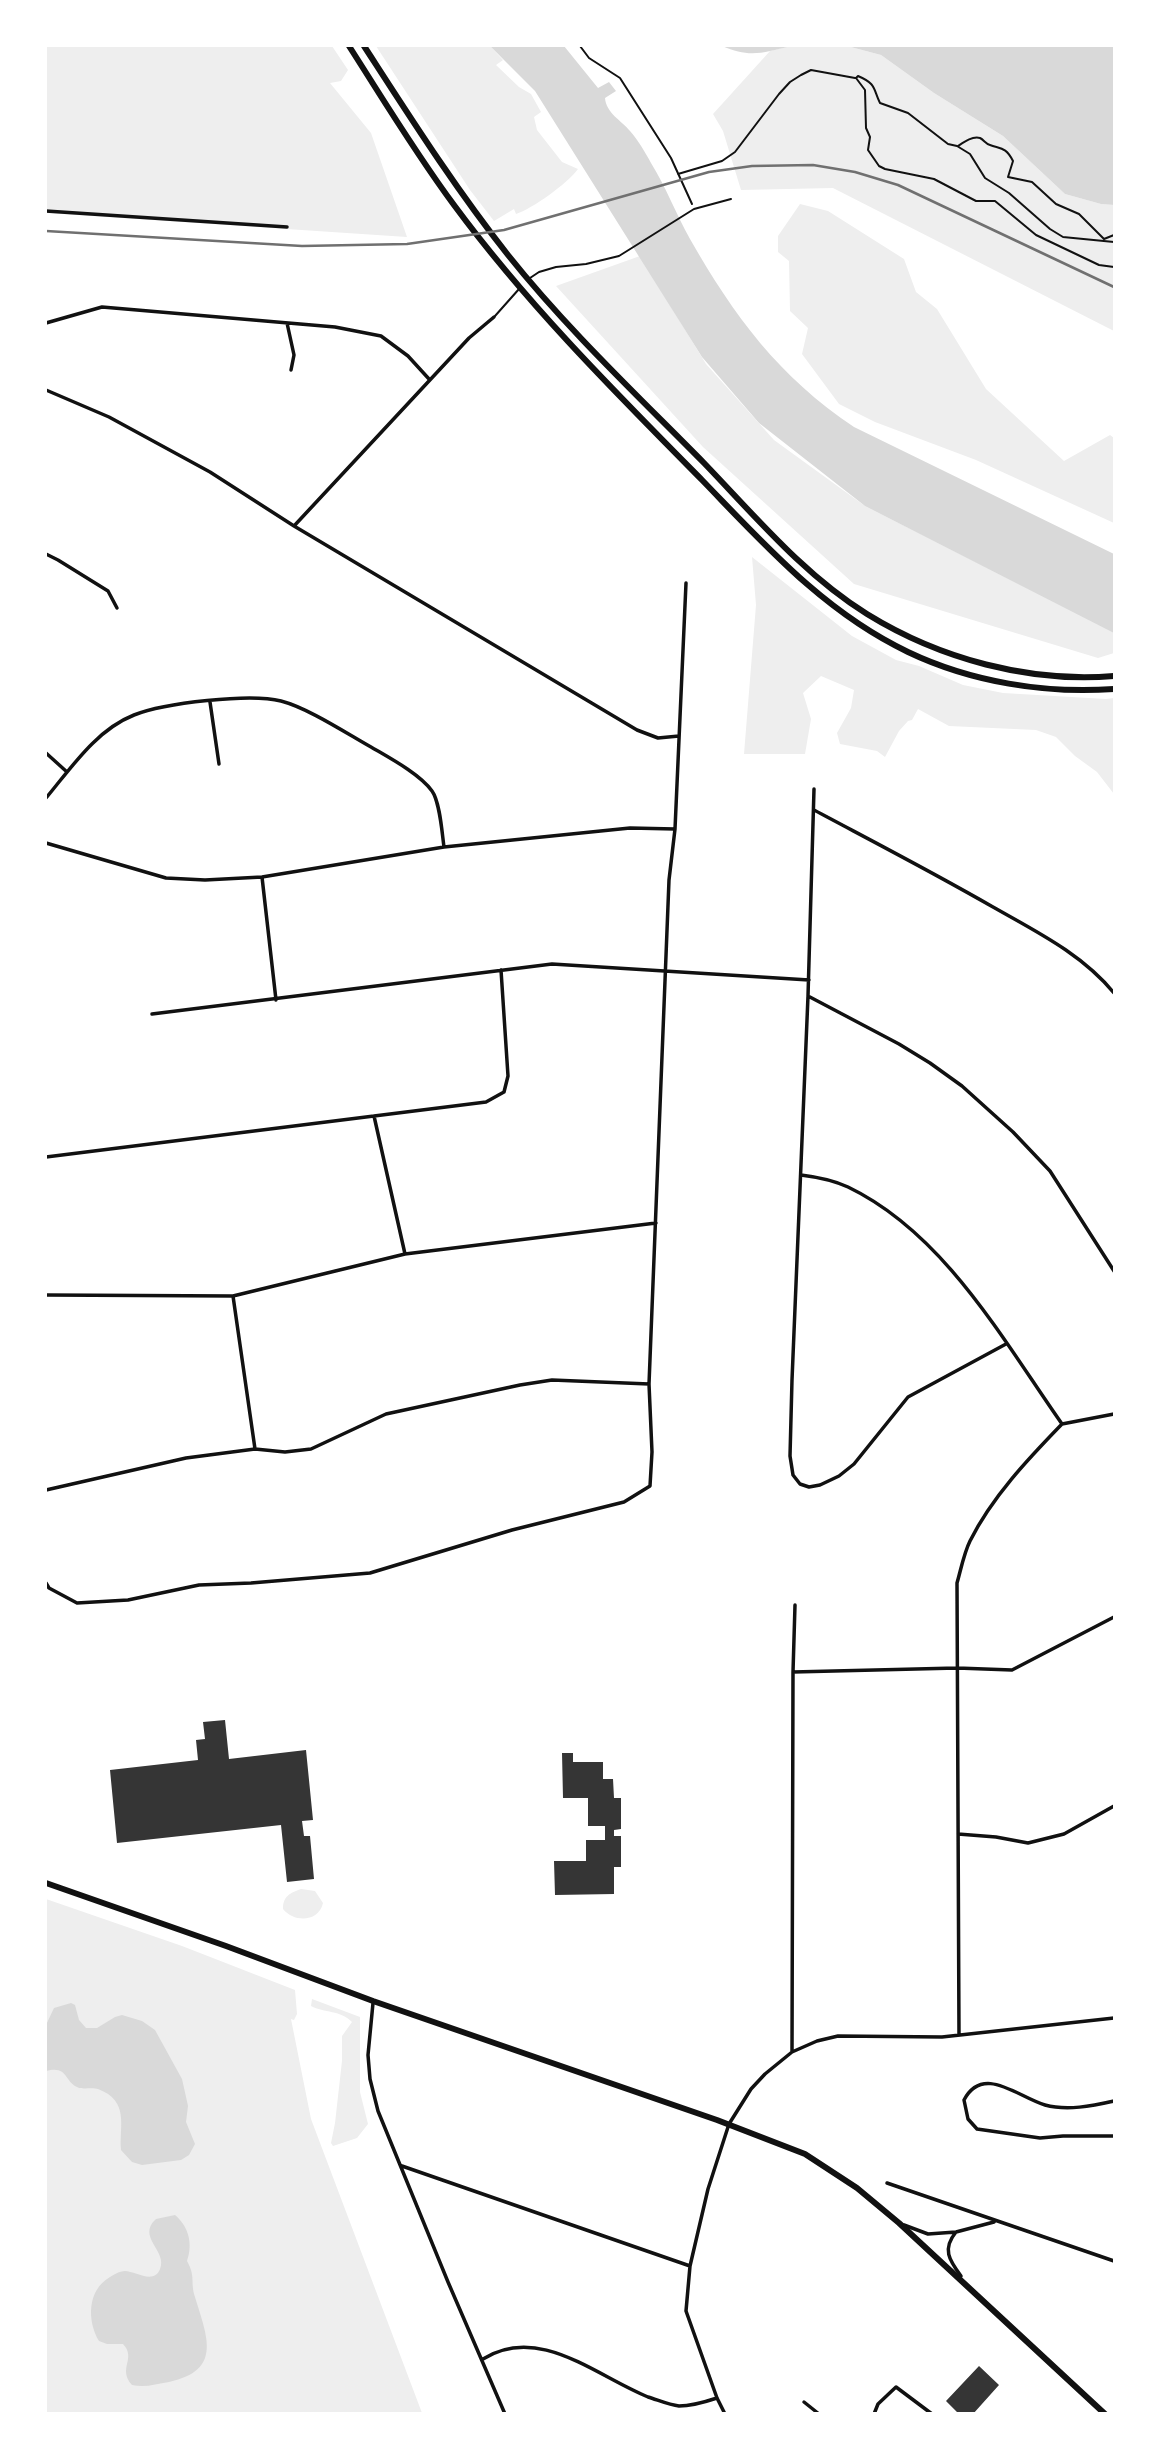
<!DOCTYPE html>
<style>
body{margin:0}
#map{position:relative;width:1160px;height:2459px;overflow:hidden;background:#fff;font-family:Karla,sans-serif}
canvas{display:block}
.frame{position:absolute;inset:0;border:47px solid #fff;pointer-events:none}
</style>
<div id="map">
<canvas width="1160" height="2459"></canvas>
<div class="frame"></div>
</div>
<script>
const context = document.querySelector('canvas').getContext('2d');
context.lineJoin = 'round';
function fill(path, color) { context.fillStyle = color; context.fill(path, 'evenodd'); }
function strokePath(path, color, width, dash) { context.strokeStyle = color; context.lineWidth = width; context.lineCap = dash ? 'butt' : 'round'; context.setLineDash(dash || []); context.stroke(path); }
const green = new Path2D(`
 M 46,46 L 332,46 L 348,70 L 341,81 L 330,83 L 371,133 L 407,237 L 46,213 Z
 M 376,46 L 490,46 L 503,60 L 496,65 L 519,87 L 531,94 L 541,112 L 534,117 L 537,130 L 562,162 L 578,169 C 568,183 532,209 516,214 L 514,209 L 494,221 L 470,190 Z
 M 791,46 L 847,46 L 881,55 L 934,93 L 1003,136 L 1065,194 L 1101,204 L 1114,205 L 1114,331 L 833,188 L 741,190 L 723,131 L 713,114 L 770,51 Z
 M 800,204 L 828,211 L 904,259 L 916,292 L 937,309 L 986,389 L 1064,461 L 1110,435 L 1114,438 L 1114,523 L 976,460 L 875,422 L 839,404 L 802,354 L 808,328 L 790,311 L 789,261 L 778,252 L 778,236 Z
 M 640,256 L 706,364 L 774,440 L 865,506 L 1114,632 L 1114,653 L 1098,658 L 854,584 L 703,447 L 556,286 Z
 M 752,557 L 852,636 L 896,660 L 919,666 L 963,685 L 1003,693 L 1106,699 L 1114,698 L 1114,794 L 1097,772 L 1075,756 L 1056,737 L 1036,730 L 949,726 L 918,709 L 912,720 L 908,721 L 899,731 L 885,757 L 877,751 L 840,744 L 837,733 L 851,708 L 854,690 L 821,676 L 803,693 L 811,719 L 805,754 L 744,754 L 756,605 Z
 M 301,1889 L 315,1891 L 323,1903 C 319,1922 294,1923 283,1909 C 283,1896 290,1893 301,1889 Z
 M 46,1899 L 182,1946 L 295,1990 L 297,2014 L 294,2020 L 291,2019 L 311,2119 L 422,2413 L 46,2414 Z
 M 312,1999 L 360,2017 L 360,2092 L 368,2124 L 357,2138 L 333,2146 L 331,2143 L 335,2123 L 342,2061 L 342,2036 L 352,2022 C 341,2010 324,2013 311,2006 Z`);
const water = new Path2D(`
 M 490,46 L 564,46 L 598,88 L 609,82 L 616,91 L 605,98 C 606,113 622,121 630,131 C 638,140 645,152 651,163 C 666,187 676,214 690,239 C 734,316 779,377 854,427 L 1114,554 L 1114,633 L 865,506 L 759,423 L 702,357 L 535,91 Z
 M 722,46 L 791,46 C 763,53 749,58 722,46 Z
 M 847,46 L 1114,46 L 1114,205 L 1101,204 L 1065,194 L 1003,136 L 934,93 L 881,55 Z
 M 71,2003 L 75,2005 L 79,2020 L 86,2028 L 97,2028 L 115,2017 L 122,2015 L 142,2021 L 155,2030 L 182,2079 L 188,2106 L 186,2122 L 195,2144 L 189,2155 L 181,2160 L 142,2165 L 132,2162 L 121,2150 C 119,2126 130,2101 98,2089 C 92,2087 82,2090 77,2087 C 64,2081 68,2065 46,2071 L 46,2025 L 54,2008 Z
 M 175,2215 C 189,2227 193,2244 187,2261 C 196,2277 190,2282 195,2297 C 207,2337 223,2370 169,2382 C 156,2384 145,2388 132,2385 C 117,2368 137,2359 123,2344 L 107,2344 L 99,2341 C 87,2321 87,2290 110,2277 C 113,2275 120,2271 125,2271 C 135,2271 154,2285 160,2269 C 168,2251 136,2237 156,2219 Z`);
const building = new Path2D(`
 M 225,1720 L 229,1759 L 306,1750 L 313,1820 L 302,1821 L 304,1836 L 310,1836 L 314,1879 L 287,1882 L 281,1825 L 117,1843 L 110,1770 L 198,1760 L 196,1740 L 205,1739 L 203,1722 Z
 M 562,1753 L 573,1753 L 573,1762 L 603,1762 L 603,1779 L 613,1779 L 614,1798 L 621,1798 L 621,1829 L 614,1830 L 614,1836 L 621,1836 L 621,1867 L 614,1867 L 614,1894 L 555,1895 L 554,1861 L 586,1861 L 586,1840 L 605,1840 L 605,1826 L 588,1826 L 588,1798 L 563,1798 Z
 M 979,2366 L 999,2385 L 973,2414 L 959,2414 L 946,2401 Z`);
const path = new Path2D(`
 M 580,46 L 589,58 L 620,78 L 671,158 L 692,204
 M 958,146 C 964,142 972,136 980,138 C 984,140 986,144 990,145 C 1001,149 1006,147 1013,161 L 1008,177 L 1032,182 L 1056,204 L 1079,214 L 1104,239 L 1114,235
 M 678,174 L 722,161 L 735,152 L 779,94 L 790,82 L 801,75 L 811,70 L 855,78
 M 1114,242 L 1063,237 L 1050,229 L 1009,193 L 985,178 L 970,154 L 957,146 L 948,144 L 908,113 L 880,103 C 873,89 877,84 858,76 L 856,78 L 865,90 L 866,128 L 870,137 L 868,150 L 879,166 L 885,169 L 934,179 L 976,201 L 995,201 L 1036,235 L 1099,265 L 1114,267`);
const service = new Path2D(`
 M 530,278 L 539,272 L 556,267 L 586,264 L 619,256 L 694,209 L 731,199
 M 495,316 L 519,289`);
const minor = new Path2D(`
 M 46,211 L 287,227
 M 46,323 L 102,307 L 335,327 L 381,336 L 408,356 L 429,379
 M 287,323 L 294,355 L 291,370
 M 46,390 L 109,417 L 210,472 L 294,526 L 637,730 L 658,738 L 679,736
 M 294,526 L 469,338 L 494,317
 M 46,554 L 58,560 L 108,591 L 117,608
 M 210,702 L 219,764
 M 46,753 L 67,772
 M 814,789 L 808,996 L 792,1380 L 790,1456 L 793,1475 L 800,1484 L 809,1487 L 820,1485 L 839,1476 L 854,1464 L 908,1397 L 1006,1344
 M 46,798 C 71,768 96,730 134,715 C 164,703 250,693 281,701 C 308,708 346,733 371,747 C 388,757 420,774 432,791 C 440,802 442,833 444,847
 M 814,810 C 874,842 934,873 993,907 C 1037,932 1082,954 1114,993
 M 46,843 L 166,878 L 205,880 L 262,877 L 444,847 L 630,828 L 675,829
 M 262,877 L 276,1000
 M 808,996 L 899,1044 L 930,1063 L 962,1086 L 1013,1132 L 1050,1171 L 1114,1271
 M 152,1014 L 552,964 L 809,980
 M 374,1116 L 405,1254
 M 46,1157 L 486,1102 L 504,1092 L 508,1076 L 501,970
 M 801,1175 C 817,1177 833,1180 848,1187 C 944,1233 1003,1340 1062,1424
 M 46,1295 L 233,1296 L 405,1254 L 656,1223
 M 233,1296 L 255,1449
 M 1062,1424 L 1114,1414
 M 46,1490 L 186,1458 L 255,1449 L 285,1452 L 311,1449 L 386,1414 L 520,1385 L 552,1380 L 649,1384
 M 46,1583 L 49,1588 L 77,1603 L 128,1600 L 199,1585 L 251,1583 L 370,1573 L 512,1530 L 624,1502 L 650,1486 L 652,1452 L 649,1384 L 669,880 L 675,829 L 686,583
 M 793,1672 L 957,1668 L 1012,1670 L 1114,1617
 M 958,1834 L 996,1837 L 1028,1843 L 1064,1834 L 1114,1806
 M 373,2003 L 368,2055 L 370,2079 L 378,2111 L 448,2282 L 505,2414
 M 959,2035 L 957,1583 C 961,1569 964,1553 970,1541 C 992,1497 1028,1459 1062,1424
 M 792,2052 L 793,1672 L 795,1605
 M 1114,2101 C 1092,2106 1067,2111 1045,2105 C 1018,2097 983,2064 964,2100 L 968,2119 L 977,2129 L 1040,2138 L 1063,2136 L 1114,2136
 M 402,2166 L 690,2266
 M 887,2183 L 1114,2261
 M 904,2225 L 928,2234 L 956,2232 L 994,2222
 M 956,2232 C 942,2249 949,2260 961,2276
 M 483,2359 C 539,2324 596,2376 648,2397 C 658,2400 669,2405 679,2406 C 691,2406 705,2402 717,2398
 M 804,2402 L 819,2414
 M 725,2414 L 717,2398 L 686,2311 L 690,2266 L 708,2189 L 729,2124 L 751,2089 L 765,2074 L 792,2052 L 817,2041 L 838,2036 L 942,2037 L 1114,2018
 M 874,2414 L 878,2404 L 896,2387 L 932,2414`);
const primary = new Path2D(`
 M 349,46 C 383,99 416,154 454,205 C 527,304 615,392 702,480 C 765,545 824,612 908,652 C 971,682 1045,694 1114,689
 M 364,46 C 410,117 455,188 508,255 C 567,329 637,395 704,463 C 755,516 804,575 867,614 C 940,659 1029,683 1114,676
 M 46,1883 L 226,1946 L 373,2001 L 717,2120 L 805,2154 L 857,2188 L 899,2223 L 1105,2414`);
const rail = new Path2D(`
 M 46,231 L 302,246 L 407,244 L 504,230 L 709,172 L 752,166 L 813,165 L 855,172 L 898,185 L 1114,287`);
fill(green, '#eee');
fill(water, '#d9d9d9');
fill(building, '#353535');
strokePath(path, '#111', 2);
strokePath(service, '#111', 2);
strokePath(minor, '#111', 3.5);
strokePath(primary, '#111', 6);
strokePath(rail, '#707070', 2.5);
</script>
